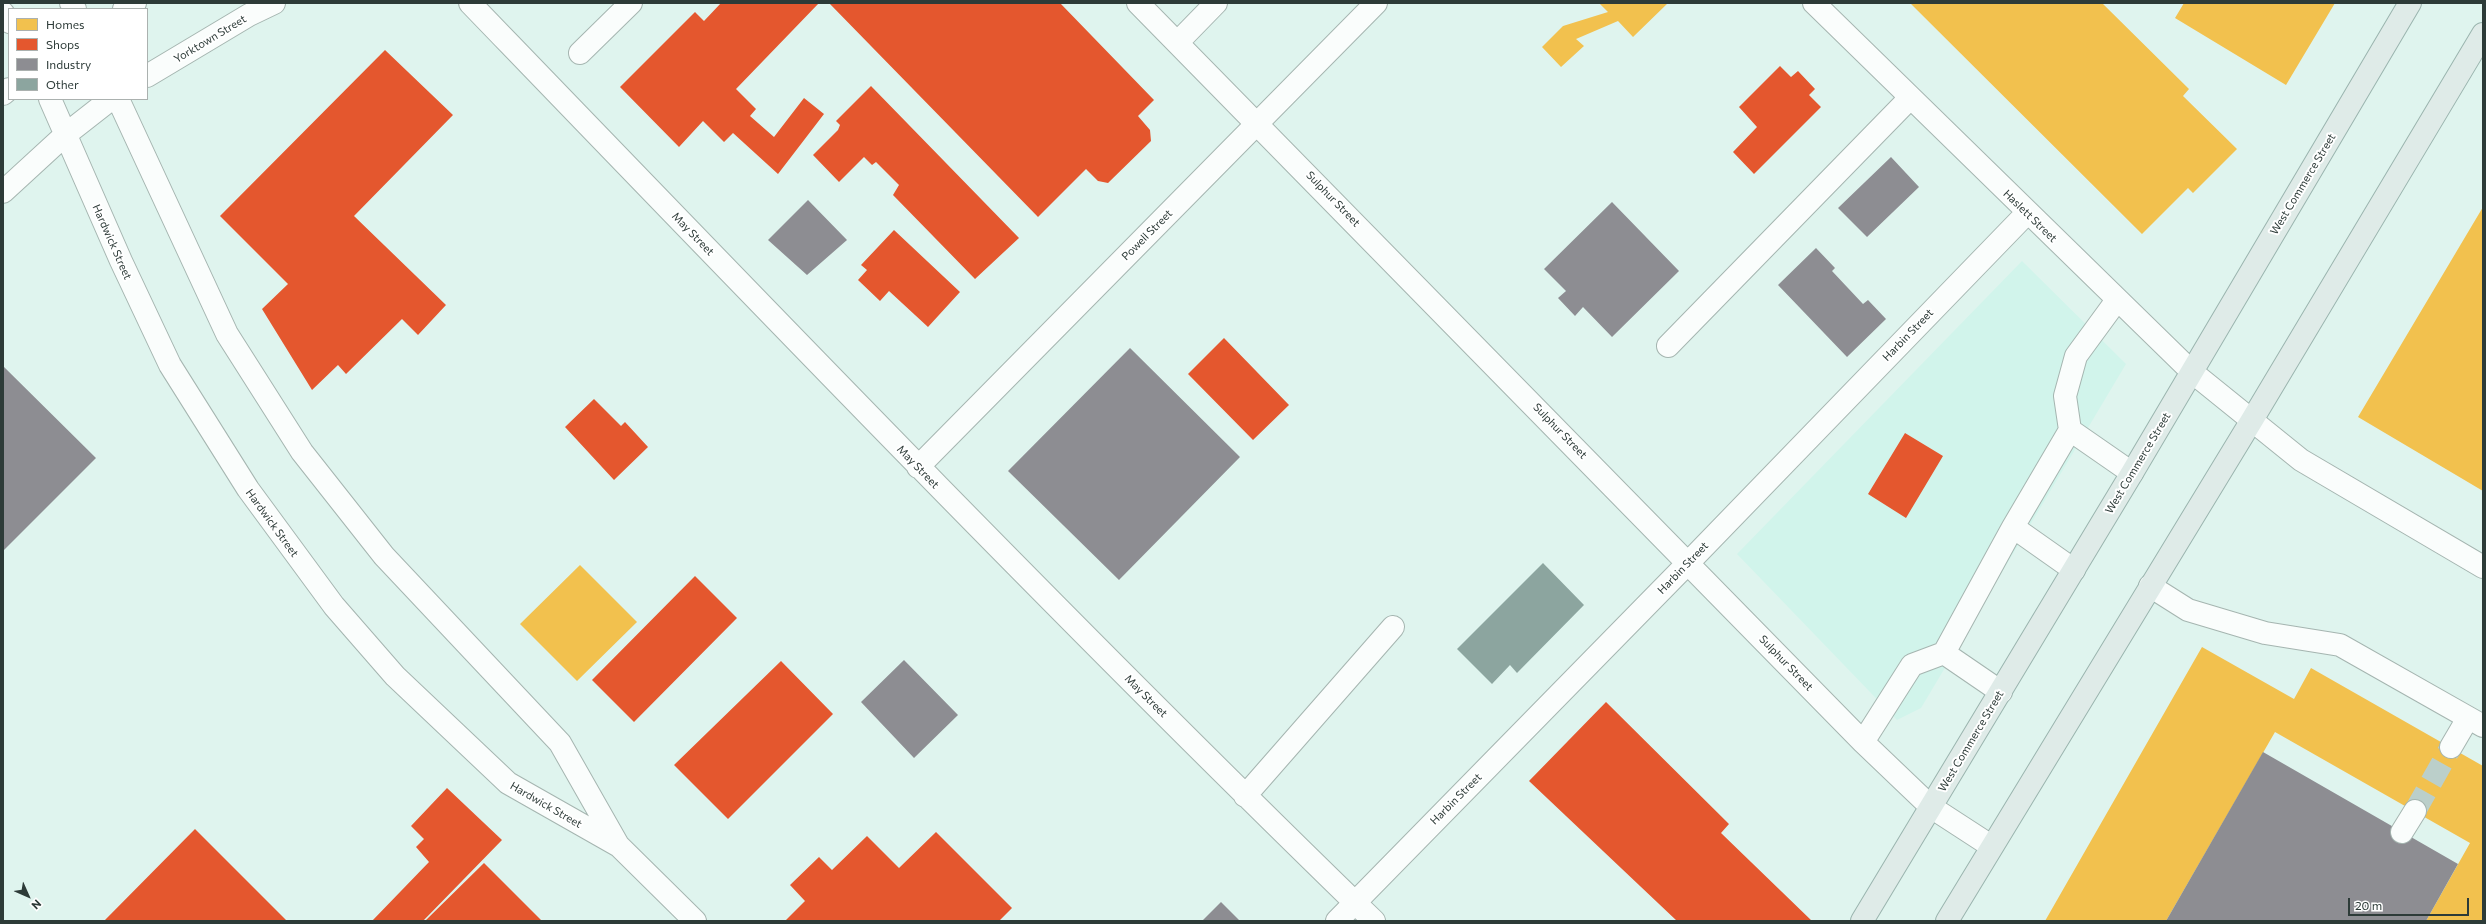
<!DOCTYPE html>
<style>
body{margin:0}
#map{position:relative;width:2486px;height:924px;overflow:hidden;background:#dff4ee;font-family:Commissioner,sans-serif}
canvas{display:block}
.frame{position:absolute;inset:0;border:4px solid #2d3b38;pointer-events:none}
.legend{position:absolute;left:8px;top:8px;width:140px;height:92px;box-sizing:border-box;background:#fff;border:1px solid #abb1af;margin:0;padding:5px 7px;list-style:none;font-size:12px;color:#2d3b38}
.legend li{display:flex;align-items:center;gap:8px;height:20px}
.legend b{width:20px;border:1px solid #abb1af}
.north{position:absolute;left:8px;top:876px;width:40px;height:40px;-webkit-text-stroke:3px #fff;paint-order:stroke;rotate:135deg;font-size:11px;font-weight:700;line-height:16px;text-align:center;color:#2d3b38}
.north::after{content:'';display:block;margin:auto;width:14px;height:18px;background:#2d3b38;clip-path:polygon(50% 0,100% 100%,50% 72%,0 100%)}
.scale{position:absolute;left:2348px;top:898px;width:121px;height:18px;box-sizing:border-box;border:2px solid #2d3b38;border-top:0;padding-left:5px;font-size:12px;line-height:14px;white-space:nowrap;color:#2d3b38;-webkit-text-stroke:3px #fff;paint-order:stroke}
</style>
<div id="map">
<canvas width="2486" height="924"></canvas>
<div class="frame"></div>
<ul class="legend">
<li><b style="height:11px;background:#f2c14e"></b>Homes</li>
<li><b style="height:11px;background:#e4572e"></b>Shops</li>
<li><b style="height:11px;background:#8d8d92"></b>Industry</li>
<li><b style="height:11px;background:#8ca59f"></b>Other</li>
</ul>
<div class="north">N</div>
<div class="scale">20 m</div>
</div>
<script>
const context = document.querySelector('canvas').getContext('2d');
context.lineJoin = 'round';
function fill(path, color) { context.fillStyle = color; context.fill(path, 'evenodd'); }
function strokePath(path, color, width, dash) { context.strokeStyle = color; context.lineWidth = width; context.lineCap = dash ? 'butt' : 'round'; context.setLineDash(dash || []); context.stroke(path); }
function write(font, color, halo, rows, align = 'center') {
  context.font = font + ' Commissioner,sans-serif'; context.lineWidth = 4; context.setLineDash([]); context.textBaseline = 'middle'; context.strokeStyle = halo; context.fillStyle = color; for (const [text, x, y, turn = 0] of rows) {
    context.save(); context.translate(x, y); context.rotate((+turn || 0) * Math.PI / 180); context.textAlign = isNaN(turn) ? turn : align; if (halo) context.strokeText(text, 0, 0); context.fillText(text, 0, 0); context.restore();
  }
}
const built = new Path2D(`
 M 2022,261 L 2126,364 L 1921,708 L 1897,720 L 1737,554 Z`);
const homes = new Path2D(`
 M 1599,3 L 1668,3 L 1633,37 L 1618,21 L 1576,39 L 1584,46 L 1561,67 L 1542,47 L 1563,26 L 1608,12 Z
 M 1910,3 L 2102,3 L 2189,89 L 2183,96 L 2237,149 L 2193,193 L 2188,188 L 2142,234 Z
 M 2184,3 L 2335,3 L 2286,85 L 2175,18 Z
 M 2483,207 L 2483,491 L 2358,417 Z
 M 580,565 L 637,622 L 577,681 L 520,624 Z
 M 2202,647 L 2294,699 L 2311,668 L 2483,766 L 2483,921 L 2426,921 L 2470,843 L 2275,732 L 2166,921 L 2045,921 Z`);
const shops = new Path2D(`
 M 721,3 L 819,3 L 736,89 L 756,109 L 750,116 L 774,137 L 804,98 L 824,114 L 778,174 L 733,133 L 724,142 L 703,121 L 679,147 L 620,87 L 695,12 L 704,21 Z
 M 829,3 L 1060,3 L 1154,100 L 1138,116 L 1150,130 L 1151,141 L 1108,183 L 1098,181 L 1086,169 L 1038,217 Z
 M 385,50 L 453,115 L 354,216 L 446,305 L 418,335 L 402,319 L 346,374 L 338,365 L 312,390 L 262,309 L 288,284 L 220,216 Z
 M 1780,66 L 1791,77 L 1798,71 L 1815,89 L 1809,95 L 1821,107 L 1754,174 L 1733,152 L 1757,127 L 1739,107 Z
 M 871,86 L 1019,238 L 975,279 L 893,195 L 899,185 L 876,162 L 872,165 L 864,157 L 839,182 L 813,155 L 838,130 L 840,125 L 836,121 Z
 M 894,230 L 960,292 L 928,327 L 889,291 L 880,301 L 858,280 L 867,270 L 861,265 Z
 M 1224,338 L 1289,405 L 1253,440 L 1188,374 Z
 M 594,399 L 621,426 L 625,422 L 648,447 L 614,480 L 565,427 Z
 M 1905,433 L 1943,456 L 1906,518 L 1868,494 Z
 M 695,576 L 737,618 L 634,722 L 592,680 Z
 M 781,661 L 833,714 L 728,819 L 674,765 Z
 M 1606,702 L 1729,824 L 1721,833 L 1812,921 L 1677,921 L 1529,781 Z
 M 447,788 L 502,840 L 423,921 L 372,921 L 429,862 L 416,847 L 424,839 L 411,826 Z
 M 195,829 L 287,921 L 104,921 Z
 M 936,832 L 1012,908 L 999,921 L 785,921 L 805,901 L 790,885 L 819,857 L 832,870 L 867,836 L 899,868 Z
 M 484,863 L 542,921 L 425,921 Z`);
const industry = new Path2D(`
 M 1891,157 L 1919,187 L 1867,237 L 1838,208 Z
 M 808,200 L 847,240 L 807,275 L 768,240 Z
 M 1612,202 L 1679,271 L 1612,337 L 1583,307 L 1575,316 L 1558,298 L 1566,291 L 1544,269 Z
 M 1816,248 L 1835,268 L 1832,271 L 1863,304 L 1868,300 L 1886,319 L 1847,357 L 1778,285 Z
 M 1130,348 L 1240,457 L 1119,580 L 1008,471 Z
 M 3,366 L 96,458 L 3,551 Z
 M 904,660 L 958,715 L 914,758 L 861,702 Z
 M 2263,752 L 2458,864 L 2426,921 L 2166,921 Z
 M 1221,902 L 1240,921 L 1202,921 Z`);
const building = new Path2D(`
 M 1543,563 L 1584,605 L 1517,673 L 1510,665 L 1492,684 L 1457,649 Z`);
const minorTunnel = new Path2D(`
 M 2415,811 L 2451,747`);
const minor = new Path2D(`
 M 71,3 L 75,9
 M 470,3 C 768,312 1066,622 1374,921
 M 1138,3 L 1863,742 L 1931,807 L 1991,846
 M 1814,3 L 2192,372 L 2301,460 L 2483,567
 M 124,9 L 135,3
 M 3,13 L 9,22
 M 1178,42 L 1216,3
 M 580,53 L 631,3
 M 147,76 L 249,15 L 274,3
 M 3,94 L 9,89
 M 50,99 L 121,261 L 170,365 L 248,489 L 334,606 L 395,676 L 508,783 L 619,846 L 695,921
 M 118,99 L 227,334 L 302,452 L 384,556 L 560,743 L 618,845
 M 3,192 L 65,135 L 111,99
 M 1668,346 L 1910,98
 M 2070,430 L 2065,396 L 2076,356 L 2117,300
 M 918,467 L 1376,3
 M 2074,570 L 2013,527 L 2070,430 L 2132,473
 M 2150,586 L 2188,610 L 2265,633 L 2340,645 L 2483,726
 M 1944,653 L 2013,527
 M 1863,742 L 1912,665 L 1944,653 L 2001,692
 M 2451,747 L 2468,718
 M 1245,796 L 1393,627
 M 2402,832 L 2415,811
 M 1337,921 L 1689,562 L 2027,213`);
const major = new Path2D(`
 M 1862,921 L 2132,473 L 2410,3
 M 1947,921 L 2252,420 L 2483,34`);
const streetNames = [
 ["Yorktown Street",210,39,-31],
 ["West Commerce Street",2303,184,-59],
 ["Sulphur Street",1333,199,46],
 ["Haslett Street",2030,216,44],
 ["May Street",693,234,46],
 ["Powell Street",1147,235,-45],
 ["Hardwick Street",112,242,66],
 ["Harbin Street",1908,335,-46],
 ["Sulphur Street",1560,431,46],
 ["West Commerce Street",2138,463,-59],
 ["May Street",918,467,46],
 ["Hardwick Street",272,523,54],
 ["Harbin Street",1683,568,-46],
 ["Sulphur Street",1786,663,46],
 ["May Street",1146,696,45],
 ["West Commerce Street",1971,741,-59],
 ["Harbin Street",1456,799,-45],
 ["Hardwick Street",546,805,30]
];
fill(built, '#d1f4eb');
fill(homes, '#f2c14e');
fill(shops, '#e4572e');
fill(industry, '#8d8d92');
fill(building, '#8ca59f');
strokePath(minorTunnel, '#bbcfca', 22, [22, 11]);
strokePath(minor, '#a5b5b0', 24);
strokePath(major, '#9ab4ae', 24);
strokePath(minor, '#fafdfc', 22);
strokePath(major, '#dfebe8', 22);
write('11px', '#2d3b38', '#fff', streetNames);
</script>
